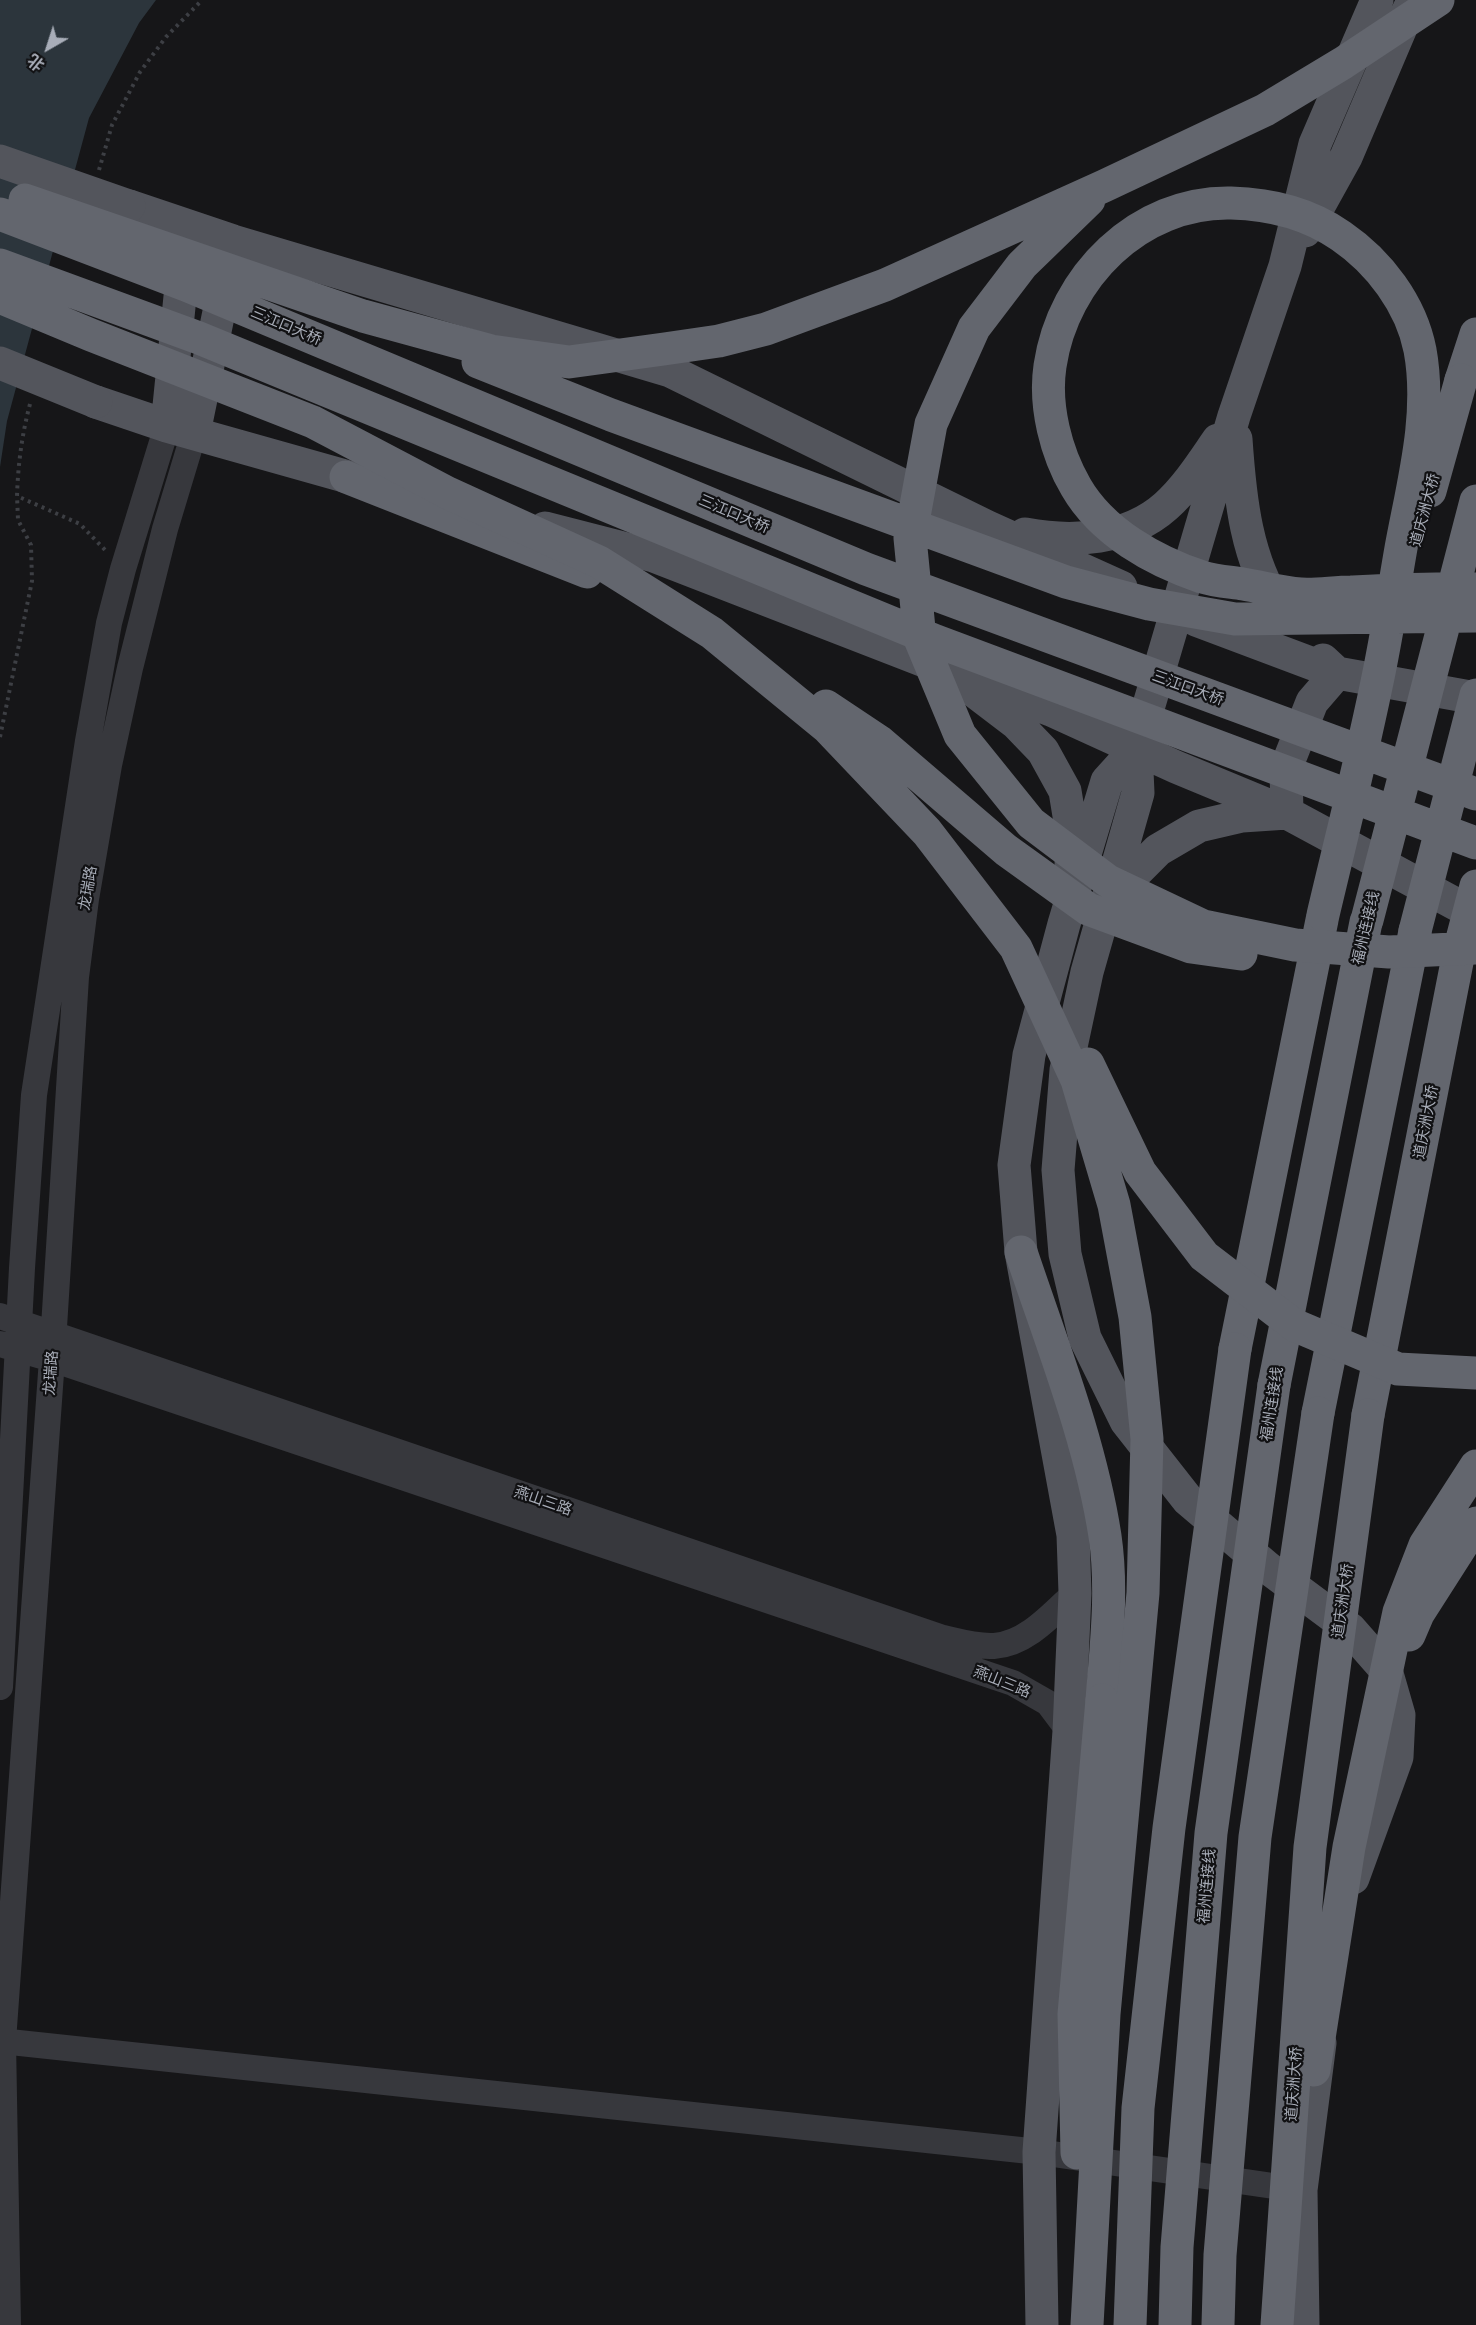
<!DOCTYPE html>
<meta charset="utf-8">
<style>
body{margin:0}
#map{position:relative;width:1476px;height:2325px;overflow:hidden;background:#161618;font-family:"Public Sans","Noto Sans SC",sans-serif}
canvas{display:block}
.north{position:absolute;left:18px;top:18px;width:60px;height:60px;-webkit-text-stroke:4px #111113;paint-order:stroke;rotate:219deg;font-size:16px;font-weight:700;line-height:24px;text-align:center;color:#a8adb8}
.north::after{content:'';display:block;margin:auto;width:21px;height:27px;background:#a8adb8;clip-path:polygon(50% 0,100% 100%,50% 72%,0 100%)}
</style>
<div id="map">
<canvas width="1476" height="2325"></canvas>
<div class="north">北</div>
</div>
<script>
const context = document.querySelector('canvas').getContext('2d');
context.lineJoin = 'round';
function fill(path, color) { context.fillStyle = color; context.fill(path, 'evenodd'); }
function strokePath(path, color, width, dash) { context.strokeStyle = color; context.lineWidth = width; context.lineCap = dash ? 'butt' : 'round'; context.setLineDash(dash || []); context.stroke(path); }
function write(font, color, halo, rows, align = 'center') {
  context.font = font + ' "Public Sans","Noto Sans SC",sans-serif'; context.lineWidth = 4.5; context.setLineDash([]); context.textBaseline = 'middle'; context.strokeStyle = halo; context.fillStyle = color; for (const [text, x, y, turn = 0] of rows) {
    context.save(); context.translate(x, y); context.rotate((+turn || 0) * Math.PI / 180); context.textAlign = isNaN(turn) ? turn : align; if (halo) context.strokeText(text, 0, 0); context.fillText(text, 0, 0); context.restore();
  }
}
const water = new Path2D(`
 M 0,0 L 156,0 L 139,23 L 89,118 L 7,421 L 0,467 Z`);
const path = new Path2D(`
 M 99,170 L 112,125 L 140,72 L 166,37 L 202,0
 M 30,404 C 22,434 18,464 17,496 L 80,524 L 106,551
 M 0,737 L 32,581 L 31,545 L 18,520 L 17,496`);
const minor = new Path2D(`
 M 0,1316 L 943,1638 C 960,1642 977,1647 994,1646 C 1027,1644 1053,1613 1075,1593
 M 0,1344 L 52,1359 L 1013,1683 L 1048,1703 L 1069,1731
 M 0,1687 L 22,1268 L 34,1095 L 88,741 L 109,623 L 123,569 L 167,426
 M 0,2041 L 1039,2152 L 1301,2190
 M 8,2325 L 3,2041 L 52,1359 L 76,977 L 86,899 L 109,765 L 130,668 L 165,529 L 194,433`);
const major = new Path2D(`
 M 129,206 L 233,241 L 670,371 L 988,527 L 1121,587
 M 1305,231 L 1346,157 L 1409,9
 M 96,402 L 167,426 L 373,484
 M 167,426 L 184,257
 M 194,433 L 227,273
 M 1236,439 C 1240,498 1246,560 1280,610
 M 545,528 L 654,556 L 1051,710 L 1176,767 L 1287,813 L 1476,915
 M 1025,534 C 1072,543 1128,540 1166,506 C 1187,487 1202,463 1218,440
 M 1196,620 L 1337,673 L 1476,698
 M 975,692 L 1017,724 L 1043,751 L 1065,791 L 1072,834 L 1071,866
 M 1115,905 L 1128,880 L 1158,850 L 1199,826 L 1242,816 L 1287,813 L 1286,768 L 1312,702 L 1337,673 L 1323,660
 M 1353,1878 L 1397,1757 L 1399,1715 L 1386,1670 L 1350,1629 L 1268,1568 L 1188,1500 L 1126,1421 L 1085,1338 L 1065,1254 L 1058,1170 L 1066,1070 L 1087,972 L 1138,793 L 1136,749 L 1234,416 L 1285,266 L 1315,144 L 1377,0
 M 1042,2325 L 1039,2152 L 1069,1731 L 1075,1593 L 1073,1535 L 1021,1252 L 1014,1165 L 1029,1055 L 1064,924 L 1107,781 L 1136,749
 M 1303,2325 L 1301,2190 L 1320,2043`);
const highway = new Path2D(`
 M 1461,380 L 1476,334
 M 346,477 L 587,572
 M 1021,1252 C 1052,1345 1090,1439 1105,1536 C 1113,1590 1106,1646 1102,1700
 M 1235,1349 L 1322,920
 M 1274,1385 L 1366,922
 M 1318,1413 L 1415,931
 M 1368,1415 L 1460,947`);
const majorBridge = new Path2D(`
 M 0,161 L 129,206
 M 0,363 L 96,402`);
const highwayBridge = new Path2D(`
 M 25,200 L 363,316 L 491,351 L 569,362 L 664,349 L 719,341 L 766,329 L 885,285 L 1104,186 L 1265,110 L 1343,63 L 1438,0
 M 1089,200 L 1022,265 L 974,328 L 931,424 L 910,538 L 920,639 L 960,735 L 1031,823 L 1108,881 L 1203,926 L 1295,945 L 1389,952 L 1476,948
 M 0,214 L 186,285 L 866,569 L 1476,794
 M 0,265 L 199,338 L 936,641 L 1476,843
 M 0,297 L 91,335 L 313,422 L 448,493 L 599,562 L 712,633 L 828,728 L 927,832 L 1016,948 L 1077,1080 L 1114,1205 L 1135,1317 L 1147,1439 L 1143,1593 L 1104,2014 L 1087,2325
 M 478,362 L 611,415 L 1066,582 L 1149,604 L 1235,619 L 1476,616
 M 1430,491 L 1461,380
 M 826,706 L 880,742 L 1006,850 L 1088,909 L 1191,947 L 1241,954
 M 1323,915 C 1341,839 1360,764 1376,687 C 1386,641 1393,594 1401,548 C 1413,483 1432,415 1420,350 C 1411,304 1379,262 1341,236 C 1308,213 1272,204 1231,203 C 1139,201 1063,277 1050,366 C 1044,406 1056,453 1076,487 C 1102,532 1154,561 1202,577 C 1215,581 1230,582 1243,584 C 1262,587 1282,593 1301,594 C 1317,595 1334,592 1351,592 C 1393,590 1434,588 1476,589
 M 1367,920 L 1476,501
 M 1415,931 L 1476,695
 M 1460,947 L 1476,886
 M 1088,1064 L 1140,1172 L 1204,1256 L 1294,1325 L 1398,1369 L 1476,1373
 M 1409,1635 L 1418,1614 L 1476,1523
 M 1314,2070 L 1349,1847 L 1399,1612 L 1425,1545 L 1476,1466
 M 1077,2153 L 1074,2014 L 1102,1700
 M 1130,2325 L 1138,2108 L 1169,1828 L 1235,1349
 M 1175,2325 L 1177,2247 L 1211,1833 L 1274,1385
 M 1218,2325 L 1220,2255 L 1255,1837 L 1318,1413
 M 1277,2325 L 1310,1847 L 1368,1415`);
const streetNames = [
 ["三江口大桥",286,326,23],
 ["道庆洲大桥",1425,510,-75],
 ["三江口大桥",734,514,23],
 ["三江口大桥",1188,688,20],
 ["龙瑞路",88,888,-80],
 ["福州连接线",1366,928,-77],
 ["道庆洲大桥",1426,1122,-79],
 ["龙瑞路",51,1373,-86],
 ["福州连接线",1272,1404,-81],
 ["燕山三路",543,1501,19],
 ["道庆洲大桥",1343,1601,-82],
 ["燕山三路",1002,1682,22],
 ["福州连接线",1207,1886,-85],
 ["道庆洲大桥",1294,2084,-86]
];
fill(water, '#2c353c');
strokePath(path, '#3d3f44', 4, [3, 4.5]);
strokePath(minor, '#37383d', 26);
strokePath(major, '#53555c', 33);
strokePath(highway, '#63666e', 33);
strokePath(majorBridge, '#53555c', 33);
strokePath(highwayBridge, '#63666e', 33);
write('15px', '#a8adb8', '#111113', streetNames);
</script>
